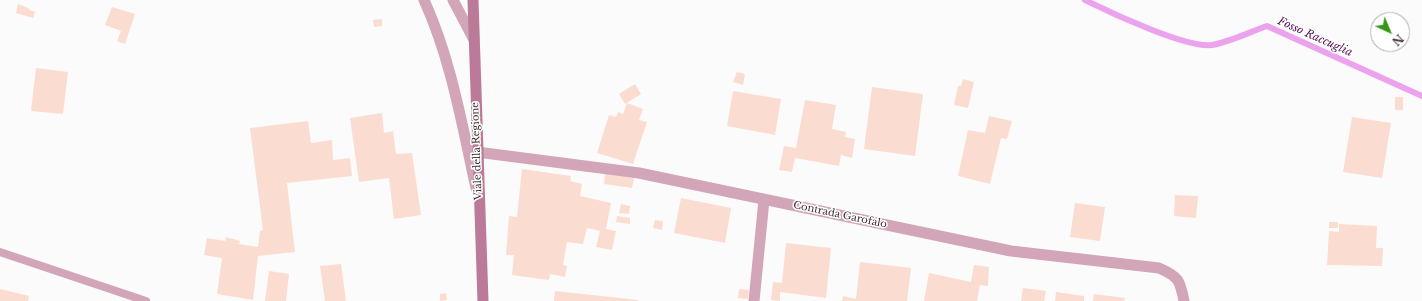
<!DOCTYPE html>
<style>
body{margin:0}
#map{position:relative;width:1422px;height:301px;overflow:hidden;background:#fbfbfb;font-family:"Libre Baskerville",serif}
canvas{display:block}
.north{position:absolute;left:1370px;top:12px;width:40px;height:40px;box-sizing:border-box;background:#fff;border:1px solid #b2acac;border-radius:50%;rotate:136deg;font-size:11px;font-weight:700;line-height:16px;text-align:center;color:#3e2f2f}
.north::after{content:'';display:block;margin:auto;width:14px;height:18px;background:#339619;clip-path:polygon(50% 0,100% 100%,50% 72%,0 100%)}
</style>
<div id="map">
<canvas width="1422" height="301"></canvas>
<div class="north">N</div>
</div>
<script>
const context = document.querySelector('canvas').getContext('2d');
context.lineJoin = 'round';
function strokePath(path, color, width, dash) { context.strokeStyle = color; context.lineWidth = width; context.lineCap = dash ? 'butt' : 'round'; context.setLineDash(dash || []); context.stroke(path); }
function fill(path, color) { context.fillStyle = color; context.fill(path, 'evenodd'); }
function write(font, color, halo, rows, align = 'center') {
  context.font = font + ' "Libre Baskerville",serif'; context.lineWidth = 3; context.setLineDash([]); context.textBaseline = 'middle'; context.strokeStyle = halo; context.fillStyle = color; for (const [text, x, y, turn = 0] of rows) {
    context.save(); context.translate(x, y); context.rotate((+turn || 0) * Math.PI / 180); context.textAlign = isNaN(turn) ? turn : align; if (halo) context.strokeText(text, 0, 0); context.fillText(text, 0, 0); context.restore();
  }
}
const stream = new Path2D(`
 M 1085,0 C 1109,12 1188,49 1212,45 C 1229,42 1250,32 1267,26 L 1422,96`);
const building = new Path2D(`
 M 18,4 L 30,9 L 29,10 L 35,12 L 33,18 L 16,13 Z
 M 112,7 L 135,14 L 125,44 L 117,41 L 121,31 L 105,25 Z
 M 382,19 L 382,26 L 374,27 L 373,20 Z
 M 36,68 L 68,72 L 63,114 L 31,111 Z
 M 737,72 L 745,74 L 743,85 L 733,82 Z
 M 963,79 L 974,82 L 968,108 L 954,105 L 958,86 L 961,86 Z
 M 635,84 L 641,94 L 625,104 L 619,94 Z
 M 872,87 L 923,94 L 915,156 L 864,149 Z
 M 733,91 L 781,99 L 775,135 L 727,126 Z
 M 1395,97 L 1403,97 L 1403,110 L 1395,110 Z
 M 805,100 L 836,105 L 832,129 L 846,132 L 845,137 L 855,139 L 852,158 L 841,155 L 839,166 L 795,158 L 792,172 L 779,170 L 784,146 L 796,148 Z
 M 627,103 L 643,109 L 639,120 L 647,122 L 633,164 L 597,153 L 609,115 L 616,117 L 618,112 L 623,114 Z
 M 382,113 L 384,133 L 393,131 L 396,154 L 412,153 L 421,215 L 394,219 L 389,178 L 359,182 L 350,118 Z
 M 989,116 L 1012,121 L 1007,139 L 1001,138 L 990,184 L 958,176 L 968,130 L 985,133 Z
 M 1352,117 L 1391,123 L 1382,178 L 1343,172 Z
 M 308,121 L 311,143 L 332,140 L 333,160 L 350,158 L 352,176 L 287,183 L 295,252 L 258,256 L 253,300 L 217,294 L 222,258 L 204,255 L 207,238 L 225,241 L 226,237 L 240,241 L 239,244 L 258,247 L 260,231 L 263,230 L 250,128 Z
 M 522,169 L 571,176 L 570,181 L 582,184 L 580,196 L 611,203 L 606,229 L 616,231 L 612,250 L 596,247 L 600,231 L 587,228 L 583,244 L 567,242 L 563,265 L 567,266 L 565,277 L 550,274 L 549,280 L 512,275 L 514,255 L 506,255 L 509,216 L 517,217 Z
 M 605,174 L 634,178 L 632,188 L 604,184 Z
 M 1175,195 L 1198,196 L 1196,218 L 1174,216 Z
 M 681,198 L 731,208 L 725,243 L 674,233 Z
 M 1075,203 L 1105,207 L 1100,241 L 1070,237 Z
 M 621,204 L 630,206 L 629,214 L 619,213 Z
 M 617,216 L 630,218 L 630,224 L 616,222 Z
 M 655,220 L 663,221 L 662,230 L 653,228 Z
 M 1329,222 L 1338,222 L 1338,228 L 1329,228 Z
 M 1339,224 L 1377,226 L 1376,248 L 1383,248 L 1382,266 L 1327,265 L 1329,231 L 1339,232 Z
 M 786,243 L 831,248 L 826,298 L 780,292 L 780,301 L 771,300 L 773,282 L 782,283 Z
 M 860,262 L 911,268 L 907,301 L 842,301 L 843,296 L 856,299 Z
 M 341,264 L 346,301 L 325,301 L 320,266 Z
 M 974,265 L 989,267 L 988,286 L 980,285 L 977,301 L 924,301 L 929,273 L 971,282 Z
 M 269,271 L 289,274 L 286,301 L 265,301 Z
 M 1023,288 L 1046,291 L 1044,301 L 1021,301 Z
 M 0,289 L 29,296 L 28,301 L 0,301 Z
 M 739,289 L 749,290 L 748,299 L 738,298 Z
 M 555,291 L 638,300 L 638,301 L 554,301 Z
 M 1056,292 L 1084,296 L 1084,301 L 1055,301 Z
 M 446,293 L 447,300 L 440,301 L 440,294 Z
 M 1094,294 L 1125,298 L 1124,301 L 1093,301 Z`);
const service = new Path2D(`
 M 0,252 L 146,301`);
const minor = new Path2D(`
 M 477,152 L 639,173 L 1011,251 L 1159,268 C 1179,277 1180,280 1184,301
 M 754,301 L 764,200`);
const tertiary = new Path2D(`
 M 424,0 C 451,59 462,125 476,188
 M 453,0 L 473,38`);
const secondary = new Path2D(`
 M 473,0 L 483,301`);
const streetNames = [
 ["Viale della Regione",477,151,-92],
 ["Contrada Garofalo",840,215,12]
];
const waterNames = [
 ["Fosso Raccuglia",1315,37,24]
];
strokePath(stream, '#eca3ed', 6);
fill(building, '#fbdcd1');
strokePath(service, '#d2a5b8', 8);
strokePath(minor, '#d2a5b8', 11);
strokePath(tertiary, '#d2a5b8', 11);
strokePath(secondary, '#bb7b98', 11);
write('10px', '#3e2f2f', '#fff', streetNames);
write('italic 11px', '#531255', '#fff', waterNames);
</script>
